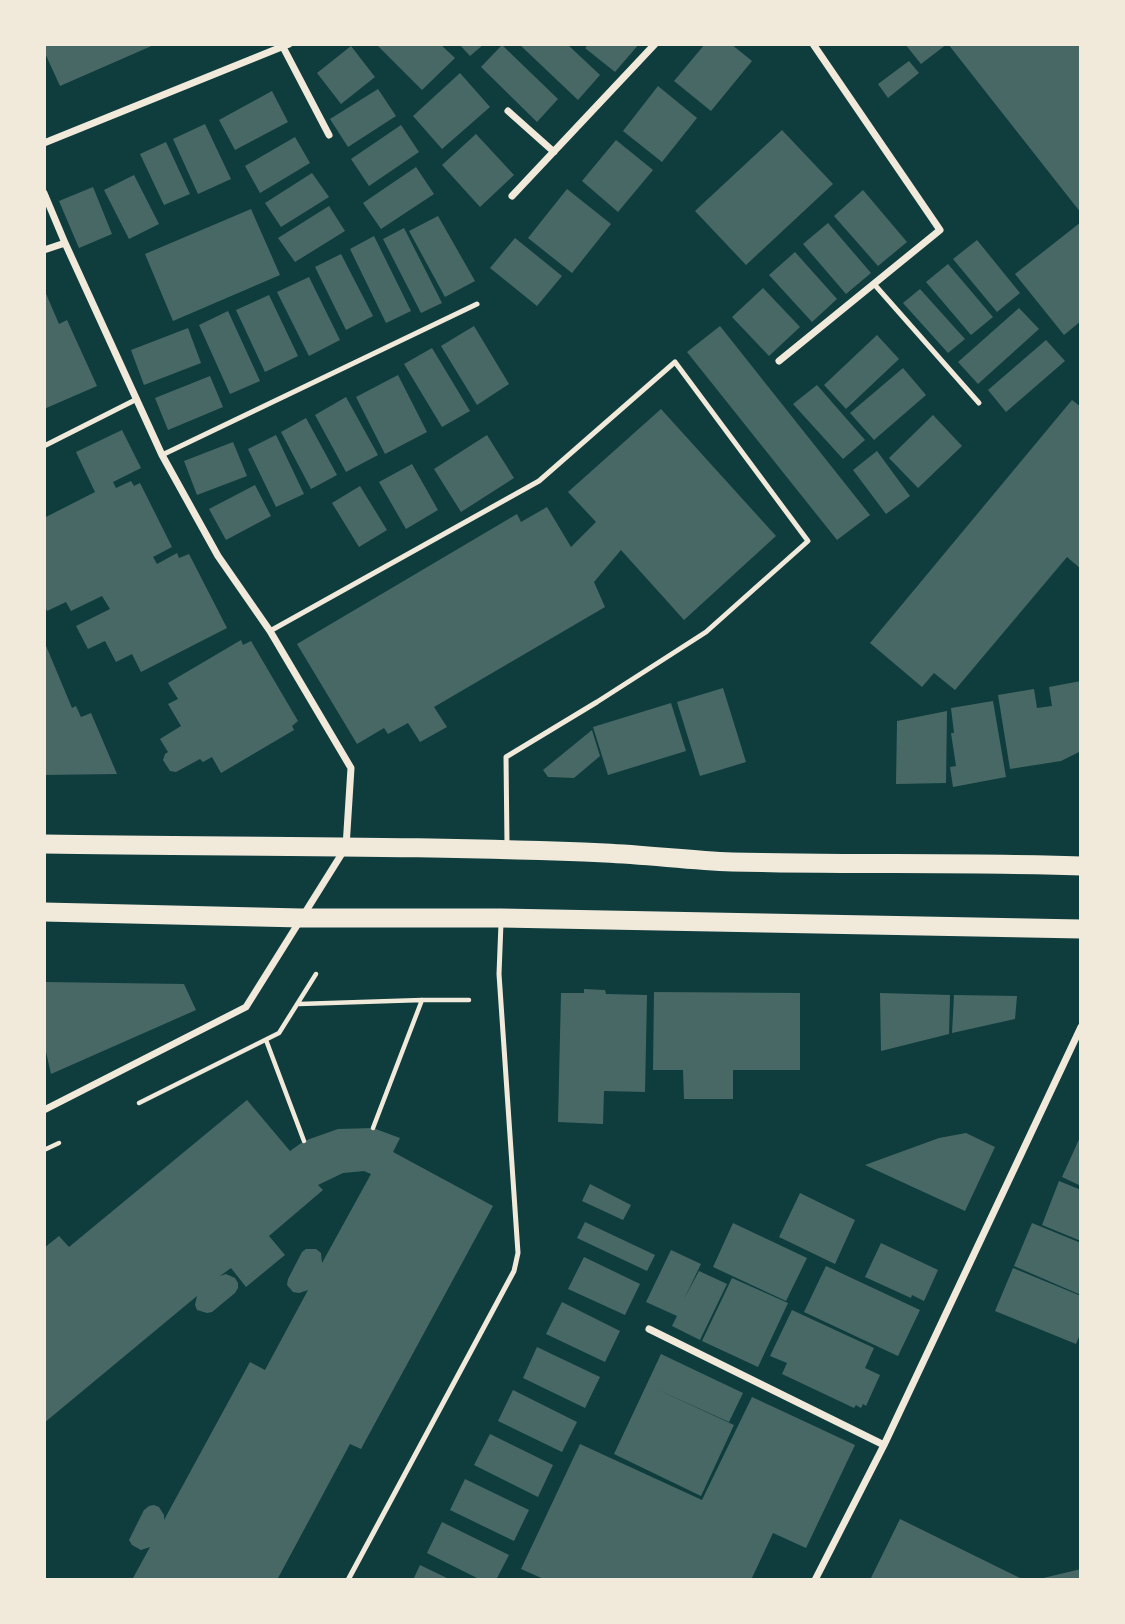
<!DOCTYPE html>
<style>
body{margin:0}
#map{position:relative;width:1125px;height:1624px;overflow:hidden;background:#0f3d3e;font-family:"Playfair Display",serif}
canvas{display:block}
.frame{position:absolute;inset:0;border:46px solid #f1e9da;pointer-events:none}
</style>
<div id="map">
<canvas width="1125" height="1624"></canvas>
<div class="frame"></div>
</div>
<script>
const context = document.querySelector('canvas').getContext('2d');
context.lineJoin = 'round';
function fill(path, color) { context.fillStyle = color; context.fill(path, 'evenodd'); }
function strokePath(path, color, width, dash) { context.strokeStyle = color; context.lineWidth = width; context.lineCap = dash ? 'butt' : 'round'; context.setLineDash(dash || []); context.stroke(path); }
const building = new Path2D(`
 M 44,44 L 156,44 L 60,86 L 44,51 Z
 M 376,44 L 440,44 L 455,58 L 422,90 Z
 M 459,44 L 484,44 L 470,56 Z
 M 519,44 L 567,44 L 600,75 L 578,100 Z
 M 589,44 L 639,44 L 615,72 L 585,48 Z
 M 705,44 L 731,44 L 752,61 L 711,111 L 674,81 Z
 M 905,44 L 947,44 L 921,64 Z
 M 948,44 L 1081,44 L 1081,213 Z
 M 502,45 L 558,99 L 537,122 L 481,67 Z
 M 351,46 L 375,77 L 341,104 L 317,73 Z
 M 909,61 L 919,73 L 888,98 L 878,84 Z
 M 460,73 L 490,107 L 442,149 L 413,116 Z
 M 658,86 L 697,118 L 662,162 L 623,131 Z
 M 378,89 L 396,116 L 348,147 L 330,119 Z
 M 272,91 L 288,122 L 235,150 L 219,120 Z
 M 205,124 L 231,179 L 198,194 L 173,139 Z
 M 401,125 L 419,152 L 369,186 L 351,159 Z
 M 782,130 L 833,184 L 746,265 L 695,211 Z
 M 476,134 L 514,175 L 480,207 L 442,165 Z
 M 295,137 L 310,163 L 260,193 L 245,166 Z
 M 616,140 L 653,170 L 618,212 L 582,181 Z
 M 166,142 L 190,194 L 164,205 L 140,154 Z
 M 416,167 L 434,194 L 381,229 L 363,203 Z
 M 312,173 L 329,197 L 281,227 L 265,203 Z
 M 134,175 L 159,224 L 129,239 L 104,190 Z
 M 93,187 L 112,234 L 79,248 L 59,201 Z
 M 567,189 L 611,224 L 572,273 L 528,238 Z
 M 863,190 L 907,242 L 878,266 L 834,216 Z
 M 329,206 L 345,231 L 295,262 L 278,238 Z
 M 251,209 L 280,275 L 173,321 L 145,254 Z
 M 438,216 L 475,281 L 445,297 L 409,231 Z
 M 1081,222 L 1081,321 L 1064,335 L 1015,274 Z
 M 828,223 L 871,273 L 846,294 L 803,244 Z
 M 404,228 L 442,303 L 421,313 L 383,239 Z
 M 374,236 L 411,311 L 386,323 L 350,249 Z
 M 515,238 L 562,276 L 537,306 L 490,268 Z
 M 977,240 L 1020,293 L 997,312 L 953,259 Z
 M 795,252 L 837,299 L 812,322 L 769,275 Z
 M 341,254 L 373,316 L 346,330 L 315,267 Z
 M 948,264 L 993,317 L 971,335 L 926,282 Z
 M 309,277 L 340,340 L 309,356 L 277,292 Z
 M 763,288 L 800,327 L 769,356 L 732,317 Z
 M 44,289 L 59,324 L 67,320 L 97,386 L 44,409 Z
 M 920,289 L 965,339 L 948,353 L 903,303 Z
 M 269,295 L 298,356 L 265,372 L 236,310 Z
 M 1019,308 L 1039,329 L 978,384 L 958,362 Z
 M 228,311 L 260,381 L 230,394 L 199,325 Z
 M 474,326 L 509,384 L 477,405 L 441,346 Z
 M 720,326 L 870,515 L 837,540 L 687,352 Z
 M 188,328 L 201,363 L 144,385 L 131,350 Z
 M 877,335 L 899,359 L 846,409 L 824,385 Z
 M 1046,340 L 1065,361 L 1006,412 L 988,390 Z
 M 432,348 L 470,411 L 442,427 L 404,364 Z
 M 903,368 L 926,395 L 874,440 L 850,413 Z
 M 398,375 L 427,432 L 385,454 L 356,397 Z
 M 210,376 L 223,407 L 168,430 L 155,398 Z
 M 817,385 L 865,440 L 843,459 L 793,404 Z
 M 346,397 L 378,455 L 346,472 L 315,415 Z
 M 1072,400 L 1081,407 L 1081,569 L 1067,557 L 955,690 L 934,673 L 922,687 L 870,643 Z
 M 661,409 L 776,536 L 684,620 L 621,550 L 594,582 L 605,607 L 434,707 L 447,727 L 420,742 L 408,723 L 388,734 L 384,728 L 357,744 L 297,644 L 517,514 L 521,522 L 547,507 L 571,547 L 596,522 L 568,492 Z
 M 933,415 L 962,446 L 918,488 L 889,458 Z
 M 306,418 L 337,475 L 311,489 L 281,432 Z
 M 122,430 L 141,468 L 113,482 L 116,488 L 131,481 L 134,486 L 140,483 L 172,547 L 153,557 L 157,564 L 177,553 L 179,558 L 189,554 L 227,628 L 141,672 L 132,654 L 116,662 L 105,641 L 88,649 L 76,626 L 110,609 L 102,596 L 71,611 L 66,602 L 47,611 L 44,604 L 44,518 L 95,492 L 76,452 Z
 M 276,435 L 304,494 L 276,507 L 248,449 Z
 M 487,435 L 514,478 L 461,512 L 434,469 Z
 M 233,442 L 247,476 L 197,495 L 184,461 Z
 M 877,451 L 910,496 L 886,514 L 853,470 Z
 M 412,464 L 438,510 L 406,529 L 379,482 Z
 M 255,485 L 271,516 L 226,540 L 209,509 Z
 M 360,486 L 387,530 L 359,547 L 332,503 Z
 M 241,640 L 243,645 L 251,641 L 298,721 L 292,726 L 294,730 L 221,773 L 212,757 L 203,762 L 200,759 L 176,772 L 170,771 L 163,760 L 165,754 L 168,752 L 160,739 L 181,726 L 168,704 L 178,699 L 168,683 Z
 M 44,641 L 72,708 L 76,706 L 81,717 L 91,713 L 117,774 L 44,775 Z
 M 1081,681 L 1081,751 L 1061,761 L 1010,769 L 998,695 L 1034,689 L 1037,708 L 1052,706 L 1049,687 Z
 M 723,688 L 746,762 L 700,776 L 677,702 Z
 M 993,701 L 1006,777 L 953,787 L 950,767 L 956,766 L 951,733 L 954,733 L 951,708 Z
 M 671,703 L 686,751 L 608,775 L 593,727 Z
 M 947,711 L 946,783 L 896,784 L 897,721 Z
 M 592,730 L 600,756 L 574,778 L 548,777 L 543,770 Z
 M 44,982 L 184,984 L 196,1010 L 51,1074 L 44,1043 Z
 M 584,989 L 605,990 L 606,994 L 647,995 L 645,1092 L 604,1091 L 603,1124 L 558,1122 L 561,993 L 584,993 Z
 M 654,992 L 800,993 L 800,1070 L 733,1070 L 733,1099 L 684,1099 L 683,1070 L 653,1070 Z
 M 880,993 L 950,995 L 949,1034 L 881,1051 Z
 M 954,995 L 1017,996 L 1015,1019 L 952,1033 Z
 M 247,1100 L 290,1151 L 304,1141 L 338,1129 L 373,1128 L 400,1138 L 393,1152 L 493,1206 L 361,1449 L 350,1444 L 277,1580 L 132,1580 L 150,1547 L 141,1550 L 132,1545 L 129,1540 L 144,1510 L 149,1506 L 154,1505 L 159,1507 L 164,1515 L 164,1520 L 250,1362 L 265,1370 L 308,1290 L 299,1293 L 293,1292 L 287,1285 L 288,1279 L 302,1252 L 306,1249 L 316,1249 L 321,1253 L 322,1263 L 371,1174 L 364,1171 L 343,1173 L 318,1185 L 323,1190 L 269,1236 L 285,1255 L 246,1287 L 231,1268 L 220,1276 L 226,1274 L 235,1278 L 238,1283 L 238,1288 L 235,1293 L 212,1312 L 207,1313 L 197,1310 L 195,1305 L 197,1296 L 44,1423 L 44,1248 L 59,1236 L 69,1247 Z
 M 966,1133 L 995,1147 L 965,1211 L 865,1165 L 939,1138 Z
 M 1081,1135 L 1081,1186 L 1062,1177 Z
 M 1059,1181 L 1081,1190 L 1081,1241 L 1042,1225 Z
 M 590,1184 L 631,1205 L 623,1220 L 582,1201 Z
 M 800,1193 L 855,1220 L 835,1264 L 779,1237 Z
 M 585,1222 L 655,1255 L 647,1271 L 577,1238 Z
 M 733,1223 L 807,1258 L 786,1301 L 713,1267 Z
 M 1032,1223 L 1081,1243 L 1081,1295 L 1014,1266 Z
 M 881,1243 L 938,1270 L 924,1301 L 912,1295 L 911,1298 L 865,1277 Z
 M 671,1250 L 701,1264 L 684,1299 L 699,1271 L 727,1284 L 700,1340 L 672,1326 L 677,1316 L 646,1302 Z
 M 584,1257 L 640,1284 L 625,1315 L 568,1289 Z
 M 826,1266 L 920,1310 L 898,1356 L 804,1312 Z
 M 1013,1268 L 1081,1296 L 1081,1332 L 1076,1344 L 995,1311 Z
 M 732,1278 L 788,1303 L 758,1367 L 702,1341 Z
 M 562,1302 L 620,1331 L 605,1362 L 546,1334 Z
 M 792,1310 L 874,1348 L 865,1368 L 880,1375 L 866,1406 L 863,1404 L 861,1408 L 856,1405 L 854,1408 L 782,1374 L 787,1363 L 770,1356 Z
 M 537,1347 L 600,1377 L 585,1408 L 523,1378 Z
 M 661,1354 L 743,1393 L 729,1422 L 654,1388 L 734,1425 L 701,1496 L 614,1454 Z
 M 513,1390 L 577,1422 L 562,1452 L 498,1421 Z
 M 752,1397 L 855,1445 L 806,1548 L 773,1533 L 751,1580 L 546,1580 L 521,1569 L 580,1444 L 702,1500 Z
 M 490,1434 L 553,1465 L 538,1497 L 474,1465 Z
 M 465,1479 L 529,1510 L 514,1541 L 450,1510 Z
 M 900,1519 L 1024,1580 L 870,1580 Z
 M 442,1522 L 509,1555 L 496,1580 L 481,1580 L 427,1553 Z
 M 420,1565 L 451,1580 L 413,1580 Z
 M 1081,1569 L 1081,1580 L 1039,1580 L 1039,1579 Z`);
const path = new Path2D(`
 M 299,1004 L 422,1000 L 469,1000
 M 266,1040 L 304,1141
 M 139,1103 L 279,1033 L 316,974
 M 373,1128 L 422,1000
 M 44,1150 L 59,1143`);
const service = new Path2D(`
 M 874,284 L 979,403
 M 44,446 L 137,399
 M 162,455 L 477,304
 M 270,631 L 539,481 L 675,362 L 808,541 L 706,632 L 597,702 L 506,757 L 507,844
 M 348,1580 L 514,1271 L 518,1253 L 499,974 L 501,923`);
const minor = new Path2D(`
 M 283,47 L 329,135
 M 508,111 L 554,152
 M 44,143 L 289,44
 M 44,193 L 65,243 L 162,455 L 218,556 L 270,631 L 351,768 L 346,847 L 246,1007 L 44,1110
 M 512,196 L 655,44
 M 44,250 L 65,243
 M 779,361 L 940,230 L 813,44
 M 649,1329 L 884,1445
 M 815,1580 L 884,1445 L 1081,1027`);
const trunk = new Path2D(`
 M 44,844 C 231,847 418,845 605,853 C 647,855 689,860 732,862 C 848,865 965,862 1081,866
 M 44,912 L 301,918 L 501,918 L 1081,929`);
fill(building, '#486865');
strokePath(path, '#f1e9da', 4.5);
strokePath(service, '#f1e9da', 5);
strokePath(minor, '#f1e9da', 7);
strokePath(trunk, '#f1e9da', 19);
</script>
